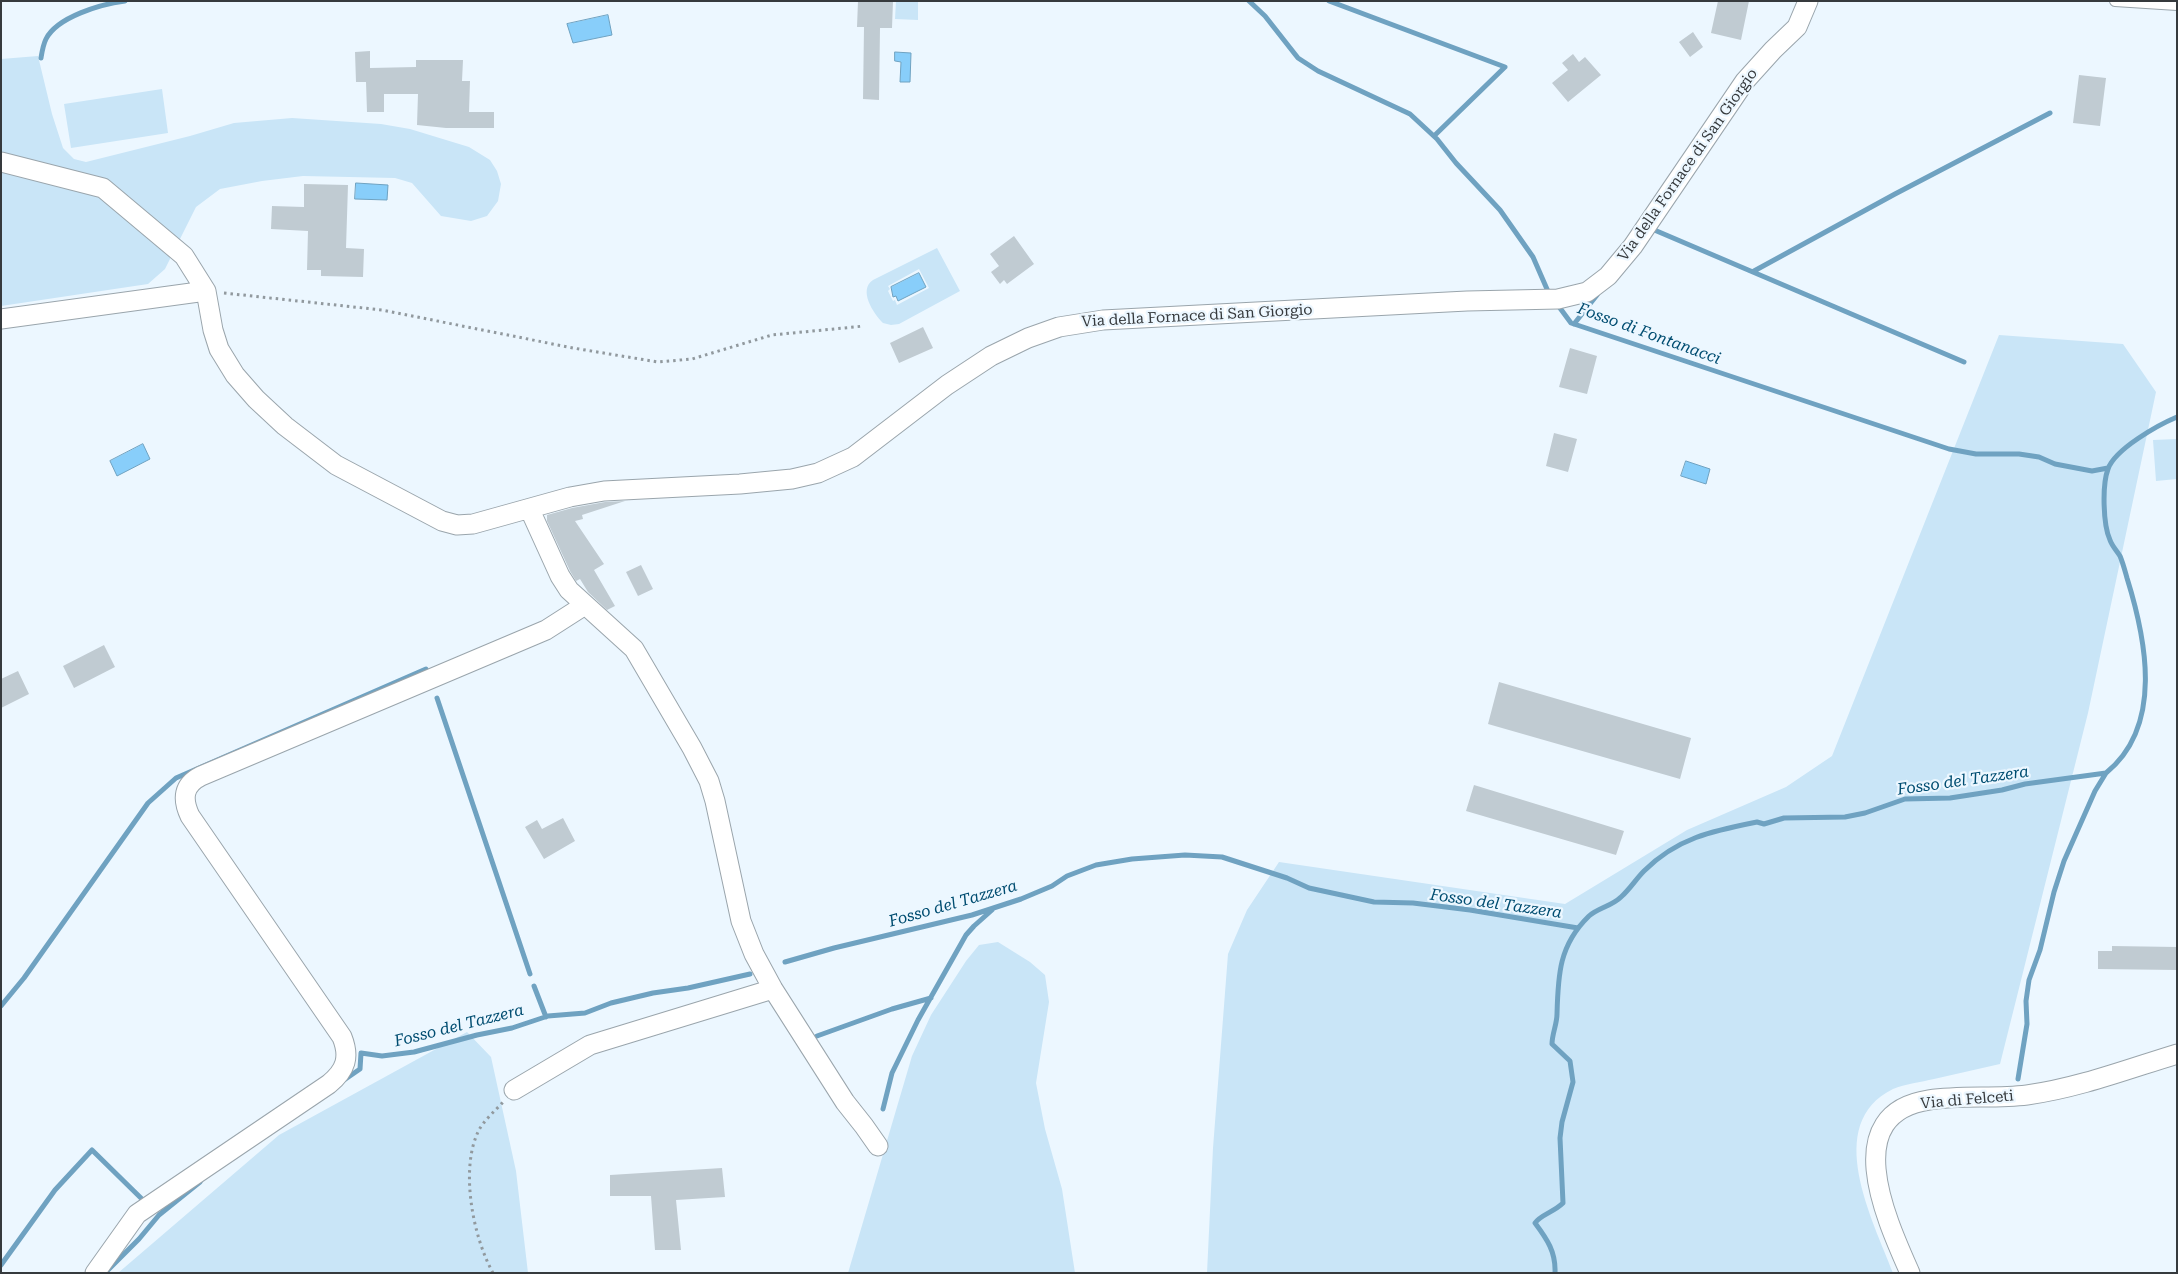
<!DOCTYPE html>
<style>
body{margin:0}
#map{position:relative;width:2178px;height:1274px;overflow:hidden;background:#ecf7ff;font-family:"Roboto Serif",serif}
canvas{display:block}
.frame{position:absolute;inset:0;border:2px solid #363a3d;pointer-events:none}
</style>
<div id="map">
<canvas width="2178" height="1274"></canvas>
<div class="frame"></div>
</div>
<script>
const context = document.querySelector('canvas').getContext('2d');
context.lineJoin = 'round';
function fill(path, color) { context.fillStyle = color; context.fill(path, 'evenodd'); }
function strokePath(path, color, width, dash) { context.strokeStyle = color; context.lineWidth = width; context.lineCap = dash ? 'butt' : 'round'; context.setLineDash(dash || []); context.stroke(path); }
function write(font, color, halo, rows, align = 'center') {
  context.font = font + ' "Roboto Serif",serif'; context.lineWidth = 4.5; context.setLineDash([]); context.textBaseline = 'middle'; context.strokeStyle = halo; context.fillStyle = color; for (const [text, x, y, turn = 0] of rows) {
    context.save(); context.translate(x, y); context.rotate((+turn || 0) * Math.PI / 180); context.textAlign = isNaN(turn) ? turn : align; if (halo) context.strokeText(text, 0, 0); context.fillText(text, 0, 0); context.restore();
  }
}
const green = new Path2D(`
 M 896,1 L 918,1 L 918,20 L 895,19 Z
 M 38,56 L 52,114 L 63,148 L 74,159 L 86,162 L 190,136 L 234,123 L 292,118 L 381,124 L 410,129 L 469,147 L 490,160 L 497,171 L 501,184 L 498,201 L 487,216 L 471,221 L 441,216 L 412,183 L 395,178 L 303,176 L 262,181 L 220,189 L 196,207 L 165,269 L 148,284 L 1,306 L 1,59 Z
 M 162,89 L 168,133 L 71,148 L 64,104 Z
 M 937,248 L 960,291 L 899,324 L 891,325 L 883,323 C 873,313 858,290 873,280 ZM 919,269 L 929,288 L 897,305 L 895,300 L 893,301 L 888,291 L 890,289 L 888,286 Z
 M 1999,335 L 2123,344 L 2156,392 L 2088,713 L 2000,1064 C 1978,1069 1956,1074 1934,1079 C 1921,1082 1905,1084 1893,1089 C 1822,1124 1873,1220 1893,1273 L 1207,1273 L 1213,1148 L 1228,954 L 1247,910 L 1279,862 L 1565,904 L 1687,830 L 1786,787 L 1832,756 Z
 M 2177,439 L 2177,479 L 2156,481 L 2153,440 Z
 M 998,942 L 1030,962 L 1045,975 L 1049,1002 L 1036,1083 L 1045,1129 L 1062,1189 L 1075,1273 L 848,1273 L 912,1056 L 931,1015 L 966,961 L 979,945 Z
 M 467,1032 L 491,1057 L 516,1171 L 528,1273 L 118,1273 L 279,1135 Z`);
const water = new Path2D(`
 M 608,15 L 612,35 L 573,43 L 567,24 Z
 M 895,52 L 911,53 L 910,82 L 900,82 L 901,62 L 895,61 Z
 M 356,183 L 388,185 L 387,200 L 355,199 Z
 M 919,273 L 926,287 L 898,301 L 896,296 L 893,297 L 891,287 Z
 M 143,444 L 150,459 L 117,476 L 110,461 Z
 M 1686,461 L 1710,469 L 1706,484 L 1681,476 Z`);
const stream = new Path2D(`
 M 1249,1 L 1265,16 L 1298,58 L 1318,71 L 1410,114 L 1437,139 L 1456,163 L 1500,210 L 1533,257 L 1550,296
 M 1329,1 L 1505,67 L 1434,136
 M 41,58 C 42,52 43,45 46,39 C 57,17 101,4 125,1
 M 1651,231 L 1652,229 L 1964,362
 M 1754,271 L 1895,194 L 2050,113
 M 1557,304 L 1571,323 L 1949,449 L 1976,454 L 2019,454 L 2039,457 L 2055,464 L 2092,471 L 2108,468
 M 1574,324 L 1597,295
 M 437,698 L 530,974
 M 785,962 L 834,948 L 972,915 L 1021,899 L 1052,886 L 1067,876 L 1096,865 L 1132,859 L 1185,855 L 1222,857 L 1287,878 L 1309,888 L 1374,902 L 1413,903 L 1470,910 L 1578,928
 M 534,986 L 546,1017
 M 1,1006 L 24,978 L 148,803 L 176,778 L 426,669
 M 817,1036 L 892,1009 L 931,998
 M 2018,1079 L 2027,1024 L 2026,1001 L 2029,980 L 2040,950 L 2054,892 L 2064,861 L 2095,791 L 2106,773
 M 344,1080 L 360,1069 L 361,1053 L 382,1056 L 414,1052 L 477,1035 L 512,1028 L 548,1016 L 585,1013 L 611,1003 L 653,993 L 688,988 L 750,974
 M 883,1109 L 892,1073 L 918,1020 L 966,935 L 974,926 L 992,910
 M 1,1265 L 55,1190 L 92,1150 L 146,1203
 M 107,1271 L 139,1239 L 159,1215 L 200,1182
 M 1555,1273 C 1556,1252 1547,1239 1535,1223 C 1540,1215 1554,1212 1563,1203 L 1560,1138 L 1562,1122 L 1573,1082 L 1570,1061 L 1552,1044 C 1552,1034 1557,1024 1557,1014 C 1558,975 1559,945 1589,916 C 1598,908 1612,906 1621,897 C 1630,889 1636,879 1644,871 C 1677,838 1712,831 1757,822 L 1764,824 L 1784,818 L 1845,817 L 1865,813 L 1905,799 L 1950,798 L 2002,790 L 2025,784 L 2106,773 C 2164,726 2146,639 2127,578 C 2125,571 2123,563 2120,556 C 2117,551 2112,546 2110,540 C 2103,525 2102,485 2108,469 C 2115,449 2158,425 2177,417`);
const building = new Path2D(`
 M 858,1 L 893,1 L 892,28 L 880,28 L 879,100 L 863,99 L 864,27 L 857,27 Z
 M 1718,1 L 1749,1 L 1741,40 L 1711,33 Z
 M 1693,32 L 1703,47 L 1690,57 L 1679,42 Z
 M 370,51 L 370,68 L 416,67 L 416,60 L 463,60 L 462,81 L 470,81 L 469,112 L 494,112 L 494,128 L 446,128 L 417,125 L 418,94 L 384,94 L 384,112 L 367,112 L 366,82 L 356,82 L 355,52 Z
 M 1573,54 L 1579,62 L 1585,57 L 1601,75 L 1568,102 L 1552,83 L 1568,70 L 1562,63 Z
 M 2079,75 L 2106,78 L 2100,126 L 2073,123 Z
 M 304,184 L 348,185 L 346,248 L 364,249 L 363,277 L 321,276 L 321,270 L 307,270 L 308,231 L 271,229 L 272,206 L 304,207 Z
 M 1014,236 L 1034,264 L 1007,284 L 1004,280 L 1000,284 L 991,272 L 999,266 L 990,254 Z
 M 923,327 L 933,348 L 899,363 L 890,343 Z
 M 1570,348 L 1597,356 L 1587,394 L 1559,387 Z
 M 1554,433 L 1577,439 L 1568,472 L 1546,466 Z
 M 625,501 L 582,515 L 583,519 L 575,521 L 604,564 L 594,570 L 615,606 L 607,610 L 588,592 L 580,579 L 576,581 L 570,571 L 547,521 L 547,515 L 572,508 L 605,502 Z
 M 641,565 L 653,589 L 638,596 L 626,572 Z
 M 104,645 L 115,667 L 74,688 L 63,666 Z
 M 18,671 L 29,694 L 1,708 L 1,679 Z
 M 1499,682 L 1691,738 L 1680,779 L 1488,724 Z
 M 1474,785 L 1624,831 L 1616,855 L 1466,811 Z
 M 563,818 L 575,841 L 544,859 L 525,827 L 537,820 L 542,829 Z
 M 2112,946 L 2177,947 L 2177,970 L 2098,969 L 2098,951 L 2112,951 Z
 M 722,1168 L 725,1197 L 676,1200 L 681,1250 L 655,1250 L 651,1196 L 610,1196 L 610,1175 Z`);
const path = new Path2D(`
 M 224,293 L 382,310 L 573,348 L 658,362 L 692,359 L 772,335 L 864,326
 M 493,1273 C 473,1237 460,1170 478,1132 C 483,1121 495,1111 503,1102`);
const service = new Path2D(`
 M 2115,1 L 2177,5`);
const minor = new Path2D(`
 M 1,162 L 103,188 L 184,256 L 206,291 L 213,330 L 219,349 L 235,375 L 256,399 L 285,426 L 336,465 L 442,521 L 457,525 L 473,524 L 570,497 L 604,491 L 740,484 L 792,479 L 818,473 L 853,457 L 947,385 L 991,356 L 1028,338 L 1059,327 L 1103,320 L 1467,301 L 1558,299 L 1587,292 L 1608,276 L 1633,246 L 1745,81 L 1773,50 L 1797,27 L 1808,1
 M 1,319 L 206,291
 M 530,510 L 560,576 L 569,590 L 634,649 L 692,748 L 709,781 L 715,801 L 741,921 L 754,954 L 773,989 L 845,1102 L 864,1126 L 878,1146
 M 514,1090 L 590,1045 L 773,989
 M 95,1273 L 137,1214 L 329,1084 C 346,1070 350,1057 342,1037 L 190,816 C 182,799 183,785 201,776 L 546,630 L 585,605
 M 1910,1273 C 1887,1221 1837,1114 1929,1100 C 1961,1095 1995,1099 2027,1095 C 2078,1088 2128,1069 2177,1054`);
const streetNames = [
 ["Via della Fornace di San Giorgio",1688,165,-55],
 ["Via della Fornace di San Giorgio",1197,316,-3],
 ["Via di Felceti",1967,1100,-5]
];
const waterNames = [
 ["Fosso di Fontanacci",1649,334,20],
 ["Fosso del Tazzera",1963,781,-8],
 ["Fosso del Tazzera",953,904,-16],
 ["Fosso del Tazzera",1496,904,8],
 ["Fosso del Tazzera",459,1026,-14]
];
fill(green, '#c9e5f7');
fill(water, '#88cefa');
strokePath(water, '#6fa2c1', 1);
strokePath(stream, '#6fa2c1', 5);
fill(building, '#c0cbd2');
strokePath(service, '#9aa5ac', 12);
strokePath(minor, '#9aa5ac', 21);
strokePath(path, '#91999e', 3, [2.5, 4]);
strokePath(service, '#fff', 10);
strokePath(minor, '#fff', 19);
write('15px', '#363a3d', '#ecf7ff', streetNames);
write('italic 16px', '#004d71', '#ecf7ff', waterNames);
</script>
